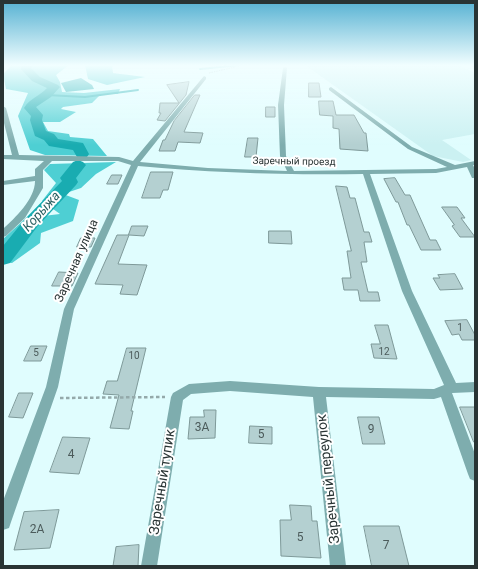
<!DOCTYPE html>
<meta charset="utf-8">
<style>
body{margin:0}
#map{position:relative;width:478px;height:569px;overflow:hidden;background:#e0fdfe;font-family:Roboto,sans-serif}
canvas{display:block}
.frame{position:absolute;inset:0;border:4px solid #293434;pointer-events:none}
</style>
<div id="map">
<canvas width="478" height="569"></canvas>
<div class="frame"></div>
</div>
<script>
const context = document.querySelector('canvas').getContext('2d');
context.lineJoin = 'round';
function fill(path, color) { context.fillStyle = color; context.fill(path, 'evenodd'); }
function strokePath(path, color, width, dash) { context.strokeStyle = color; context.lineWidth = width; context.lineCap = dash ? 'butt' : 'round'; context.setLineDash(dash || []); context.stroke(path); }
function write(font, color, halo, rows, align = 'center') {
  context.font = font + ' Roboto,sans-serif'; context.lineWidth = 4; context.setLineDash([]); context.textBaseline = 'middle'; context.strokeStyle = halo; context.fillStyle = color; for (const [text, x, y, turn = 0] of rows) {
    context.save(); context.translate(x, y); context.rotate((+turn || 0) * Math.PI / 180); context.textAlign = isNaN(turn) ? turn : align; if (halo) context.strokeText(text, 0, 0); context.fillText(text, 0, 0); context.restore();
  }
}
const built = new Path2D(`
 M 305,65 L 459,65 L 475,73 L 475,134 L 442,140 L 471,160 L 463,162 L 433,156 Z`);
const forest = new Path2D(`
 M 12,65 L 69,65 L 56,75 L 60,82 L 62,92 L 84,93 L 120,89 L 118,94 L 101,94 L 92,103 L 63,107 L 61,109 L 76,112 L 60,122 L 43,122 L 48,131 L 69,134 L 70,137 L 93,139 L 107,156 L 45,155 L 30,150 L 18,116 L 28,93 L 6,89 L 3,74 Z
 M 85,65 L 112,65 L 113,73 L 145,77 L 107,85 L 88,79 Z
 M 116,162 L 96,174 L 81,188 L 63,194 L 79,200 L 73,221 L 41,233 L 40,243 L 12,263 L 3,262 L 3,239 L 26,218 L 60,214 L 42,201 L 56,183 L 44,170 L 50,164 Z`);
const water = new Path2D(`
 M 81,78 L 92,85 L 94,89 L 66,92 L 61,83 Z`);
const stream = new Path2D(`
 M 200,69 L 240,65
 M 47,95 L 85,97 L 138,90`);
const river = new Path2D(`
 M 22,65 L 32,65 L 31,68 L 40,77 L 58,85 L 60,87 L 51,97 L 36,107 L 43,115 L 42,120 L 46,131 L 54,134 L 58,139 L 83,143 L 89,154 L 87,157 L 82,158 L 77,157 L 73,150 L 49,146 L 44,140 L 35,136 L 30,120 L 31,116 L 24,108 C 30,98 40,96 47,88 L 32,81 L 21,69 Z
 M 78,160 L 83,162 L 86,165 L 76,178 L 78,182 L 76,185 L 37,227 L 10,263 L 3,265 L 3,246 L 25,219 L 62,181 L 60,178 L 73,162 Z`);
const building = new Path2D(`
 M 189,82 L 186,95 L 165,121 L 157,120 L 161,113 L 159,113 L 160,103 L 179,103 L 167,85 Z
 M 309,83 L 319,83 L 321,97 L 309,97 Z
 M 195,95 L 200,95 L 184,132 L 203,133 L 200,143 L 178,142 L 175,151 L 159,151 L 163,140 L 165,140 L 174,121 Z
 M 319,101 L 333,101 L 336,115 L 354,115 L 364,133 L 366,133 L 368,151 L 340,149 L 339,129 L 333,128 L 333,116 L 320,115 Z
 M 266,107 L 275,107 L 275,117 L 266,117 Z
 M 248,138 L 258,138 L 256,157 L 245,157 Z
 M 151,172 L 173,172 L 168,190 L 163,190 L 160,198 L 142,198 Z
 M 112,175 L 122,175 L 118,184 L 107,184 Z
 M 395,178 L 405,195 L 410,195 L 430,240 L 436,240 L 441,250 L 421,250 L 409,225 L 407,225 L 398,202 L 396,202 L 384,179 Z
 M 336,186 L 347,187 L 350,198 L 355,198 L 364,232 L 369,232 L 372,242 L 364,242 L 367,262 L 361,262 L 368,292 L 378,292 L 380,301 L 360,301 L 358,290 L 344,290 L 342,278 L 351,278 L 347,251 L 351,251 Z
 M 442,207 L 457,207 L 465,218 L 461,218 L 475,237 L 460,237 L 452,226 L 454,225 Z
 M 132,226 L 148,226 L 144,236 L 129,235 L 118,264 L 147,265 L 137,295 L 120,294 L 123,285 L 95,284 L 117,235 L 128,235 Z
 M 269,231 L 291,231 L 292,244 L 269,243 Z
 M 81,238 L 95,238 L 91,247 L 77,247 Z
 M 59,272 L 78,273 L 72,286 L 52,286 Z
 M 455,274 L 463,289 L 440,290 L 433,278 L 440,278 L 438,275 Z
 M 467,320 L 475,335 L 475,340 L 462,340 L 459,334 L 452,335 L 445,321 Z
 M 375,325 L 388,325 L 397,359 L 374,358 L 371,344 L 380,344 Z
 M 31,346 L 47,346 L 41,361 L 24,361 Z
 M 127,348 L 146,348 L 131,411 L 133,411 L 129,429 L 110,428 L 119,395 L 103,394 L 107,381 L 117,381 Z
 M 19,393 L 33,393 L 23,418 L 9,417 Z
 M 460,407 L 475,407 L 475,442 L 474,442 Z
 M 204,410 L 216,410 L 215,438 L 188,439 L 190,417 L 204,417 Z
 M 358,417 L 379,417 L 385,444 L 363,444 Z
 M 250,426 L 272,427 L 272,444 L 249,443 Z
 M 63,437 L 90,438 L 79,474 L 50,472 Z
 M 290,505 L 311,506 L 312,521 L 317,521 L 321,558 L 281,556 L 280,520 L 291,520 Z
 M 59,510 L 50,548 L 14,550 L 24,512 Z
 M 364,526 L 399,526 L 409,566 L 372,566 Z
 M 139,545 L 138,566 L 113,566 L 116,547 Z`);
const pathFar1 = new Path2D(`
 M 209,73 L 235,67 L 235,65`);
const path = new Path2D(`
 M 60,398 L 165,397`);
const minor = new Path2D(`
 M 469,65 L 475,65 L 475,68 Z
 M 285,67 L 287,68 L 284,105 L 286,156 L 294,171 L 436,169 L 447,167 L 408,149 L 329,90 L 329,88 L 331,87 L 412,147 L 455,165 L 475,161 L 475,165 L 473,165 L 475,169 L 475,178 L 472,178 L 467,167 L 436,173 L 370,174 L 412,291 L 456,383 L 475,382 L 475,392 L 452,393 L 475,454 L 475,481 L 470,479 L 468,474 L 441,397 L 434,399 L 326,397 L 346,566 L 330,566 L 313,397 L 230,391 L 191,394 L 183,400 L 157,566 L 141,566 L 171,397 L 173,393 L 189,384 L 230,381 L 319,387 L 434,389 L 444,385 L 402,291 L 363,174 C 287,175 213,173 138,166 L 74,309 L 58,387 L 11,522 L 9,528 L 3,530 L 3,501 L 46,387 L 64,309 L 131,165 L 118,161 L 52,161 L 43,170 L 43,188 L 25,218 L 6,236 L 3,237 L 3,229 C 15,218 35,199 35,181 L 3,185 L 3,181 L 35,176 L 35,169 L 44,161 L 3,159 L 3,155 L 12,155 L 3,119 L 3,106 L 6,108 L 19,155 L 119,157 L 133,161 L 204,76 L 206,77 L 206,79 L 140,162 L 208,168 L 287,171 L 280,156 L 278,105 L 283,68 Z`);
const farStreetnames = [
 ["Заречный проезд",294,162,1]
];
const numberNames = [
 ["1",460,328],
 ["12",384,352],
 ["5",36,353],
 ["10",134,356]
];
const streetNames = [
 ["Заречная улица",77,261,-66]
];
const nearNumbernames = [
 ["3А",202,428],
 ["9",371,430],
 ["5",261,435],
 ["4",71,455],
 ["2А",37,530],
 ["5",300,538],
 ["7",386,546]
];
const waterNames = [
 ["Корыжа",42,212,-48]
];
const nearStreetnames = [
 ["Заречный переулок",329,479,-96],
 ["Заречный тупик",163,482,-81]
];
fill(built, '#cbf1f2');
fill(forest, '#4ecfd3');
fill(water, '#19acb1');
strokePath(stream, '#19acb1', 2);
fill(river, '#19acb1');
fill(building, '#b4d0d1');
strokePath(building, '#7e9999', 1);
strokePath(pathFar1, '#94a9aa', 1, [1.5, 1]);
strokePath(path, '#94a9aa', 2.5, [3.5, 2.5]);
fill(minor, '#7eadae');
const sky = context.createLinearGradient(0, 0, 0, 145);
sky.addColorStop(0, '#55b1d2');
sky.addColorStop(0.45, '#f1feff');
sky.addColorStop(1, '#f1feff00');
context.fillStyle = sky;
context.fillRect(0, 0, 478, 145);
write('10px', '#293434', '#fff', farStreetnames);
write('10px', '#4c5b5b', null, numberNames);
write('12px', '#293434', '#fff', streetNames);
write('12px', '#4c5b5b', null, nearNumbernames);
write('italic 13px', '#285e60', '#fff', waterNames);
write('14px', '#293434', '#fff', nearStreetnames);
</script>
